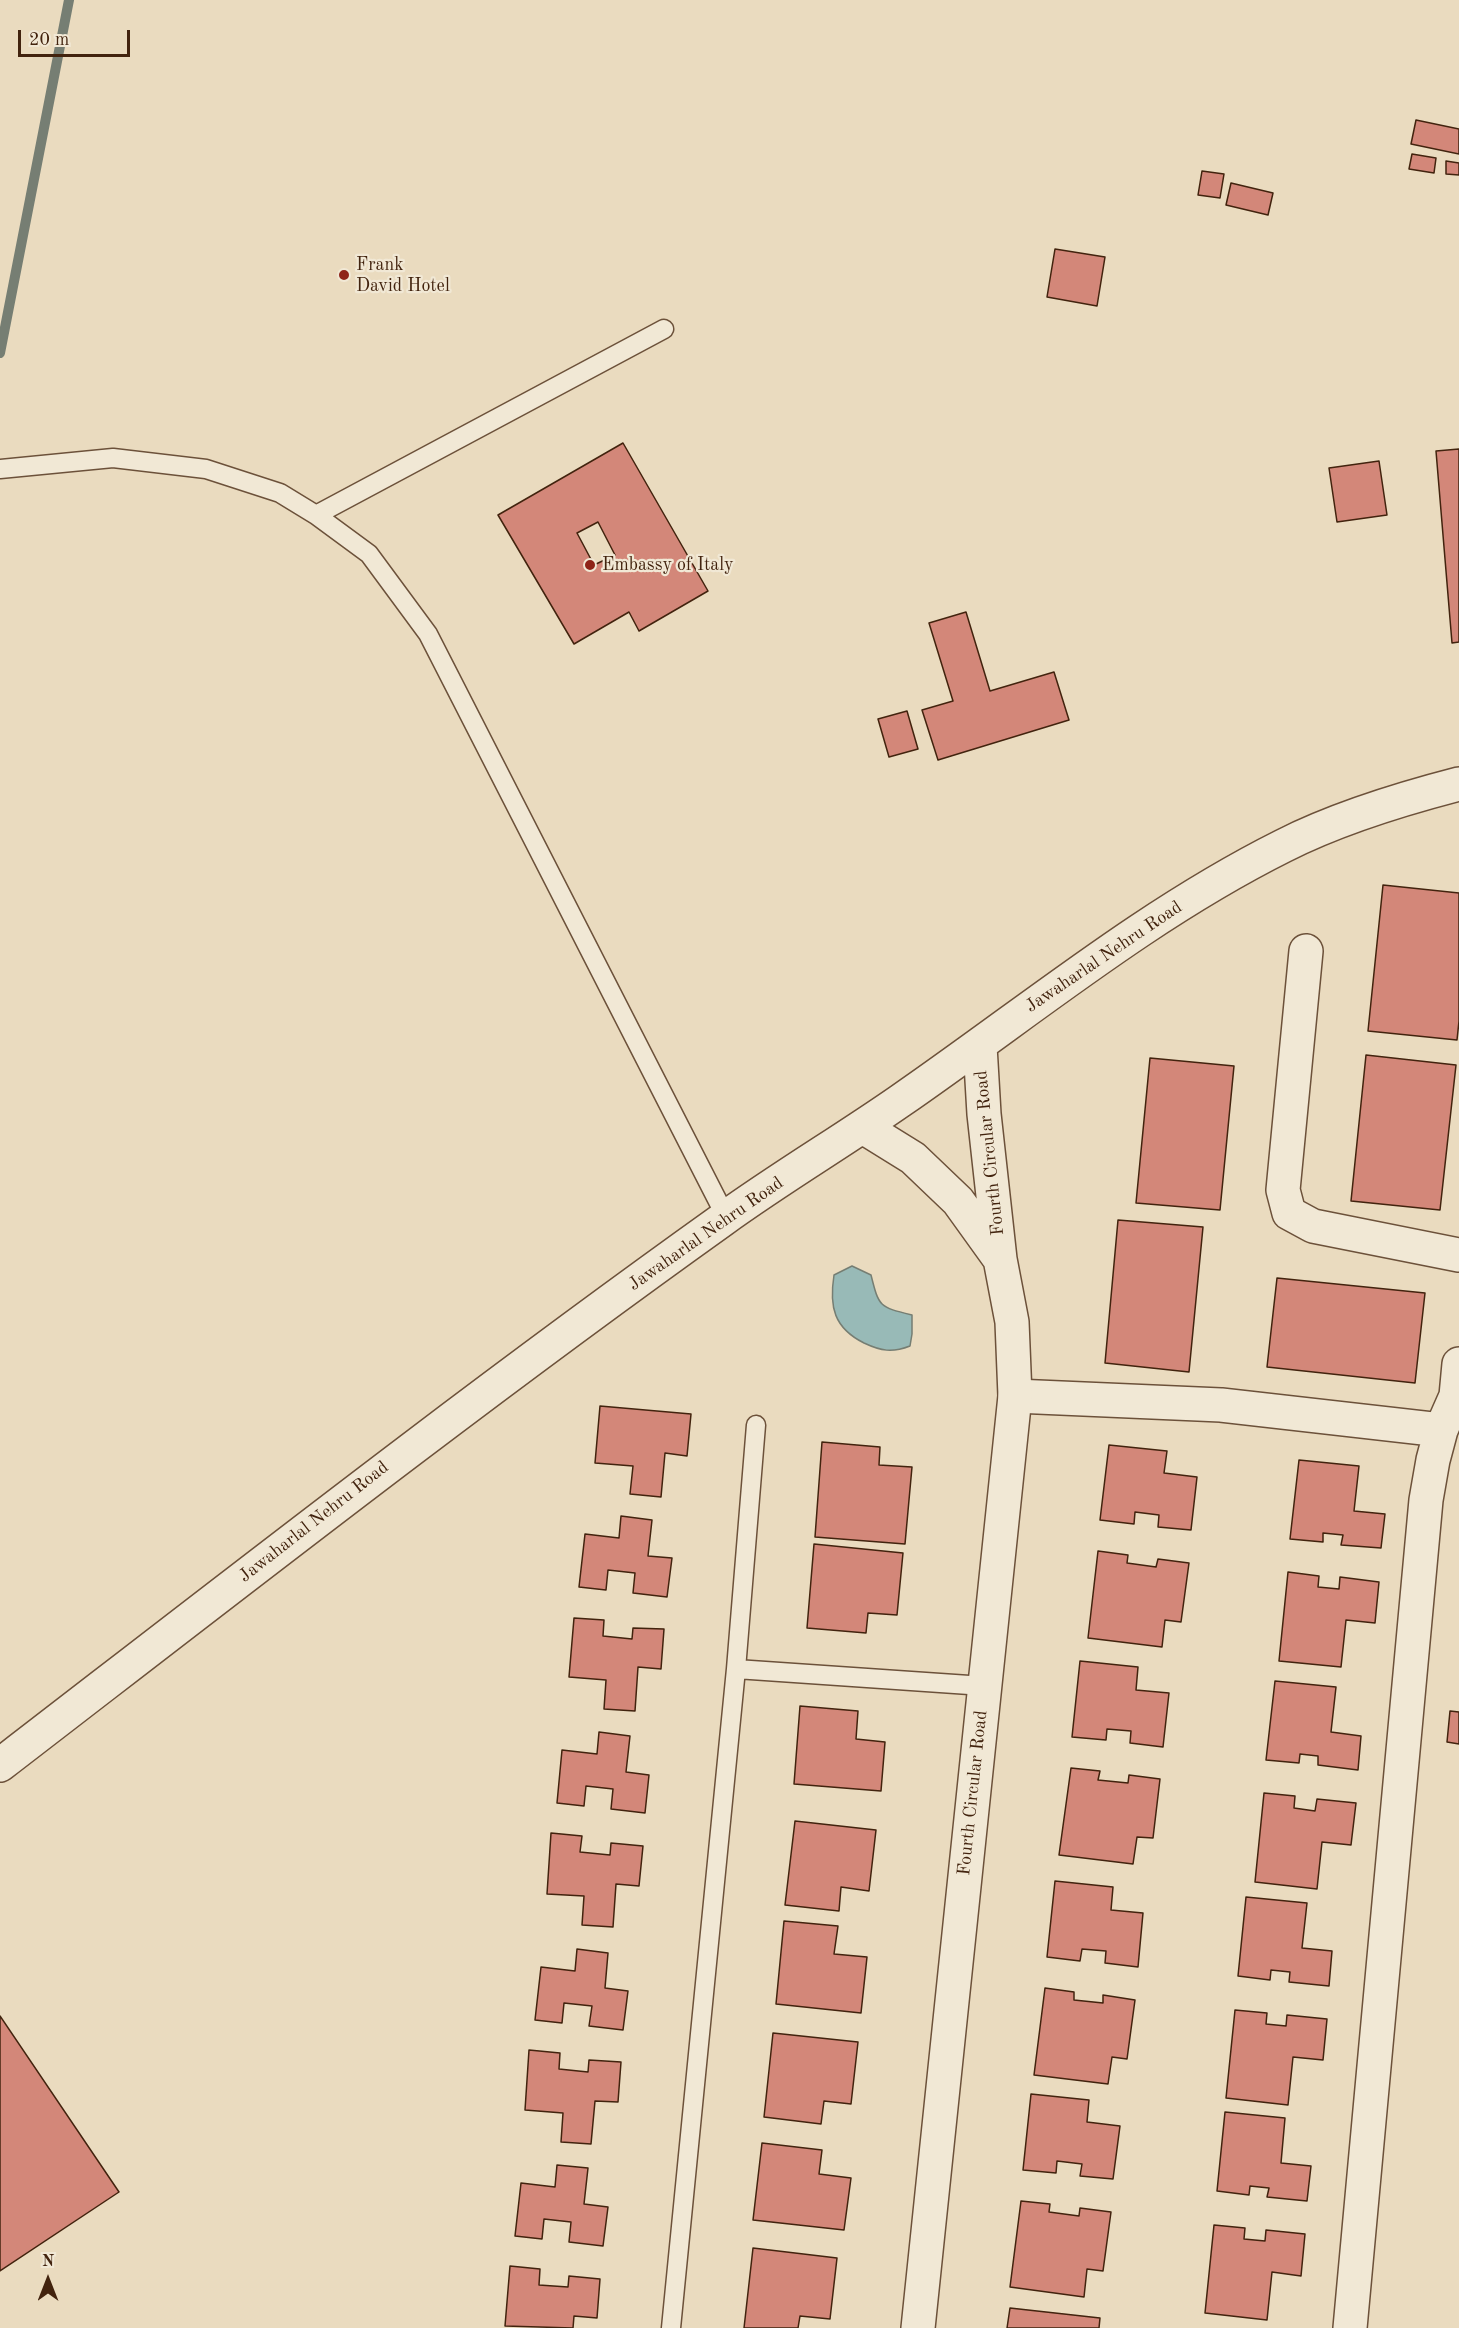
<!DOCTYPE html>
<style>
body{margin:0}
#map{position:relative;width:1459px;height:2328px;overflow:hidden;background:#eadbbf;font-family:"Old Standard TT",serif}
canvas{display:block}
.north{position:absolute;left:18px;top:2250px;width:60px;height:60px;-webkit-text-stroke:4px #f1e8d5;paint-order:stroke;rotate:0deg;font-size:16px;font-weight:700;line-height:24px;text-align:center;color:#42230e}
.north::after{content:'';display:block;margin:auto;width:21px;height:27px;background:#42230e;clip-path:polygon(50% 0,100% 100%,50% 72%,0 100%)}
.scale{position:absolute;left:18px;top:30px;width:112px;height:27px;box-sizing:border-box;border:3px solid #42230e;border-top:0;padding-left:8px;font-size:18px;line-height:21px;white-space:nowrap;color:#42230e;-webkit-text-stroke:4px #f1e8d5;paint-order:stroke}
</style>
<div id="map">
<canvas width="1459" height="2328"></canvas>
<div class="north">N</div>
<div class="scale">20 m</div>
</div>
<script>
const context = document.querySelector('canvas').getContext('2d');
context.lineJoin = 'round';
function fill(path, color) { context.fillStyle = color; context.fill(path, 'evenodd'); }
function strokePath(path, color, width, dash) { context.strokeStyle = color; context.lineWidth = width; context.lineCap = dash ? 'butt' : 'round'; context.setLineDash(dash || []); context.stroke(path); }
function write(font, color, halo, rows, align = 'center') {
  context.font = font + ' "Old Standard TT",serif'; context.lineWidth = 4.5; context.setLineDash([]); context.textBaseline = 'middle'; context.strokeStyle = halo; context.fillStyle = color; for (const [text, x, y, turn = 0] of rows) {
    context.save(); context.translate(x, y); context.rotate((+turn || 0) * Math.PI / 180); context.textAlign = isNaN(turn) ? turn : align; if (halo) context.strokeText(text, 0, 0); context.fillText(text, 0, 0); context.restore();
  }
}
const water = new Path2D(`
 M 852,1266 L 871,1275 C 879,1307 879,1307 912,1315 L 912,1334 L 910,1346 C 892,1353 881,1351 864,1343 C 834,1328 829,1307 834,1275 Z`);
const stream = new Path2D(`
 M 0,353 L 69,0`);
const building = new Path2D(`
 M 1416,120 L 1459,129 L 1459,154 L 1411,144 Z
 M 1412,154 L 1436,158 L 1434,173 L 1409,169 Z
 M 1446,161 L 1459,163 L 1459,175 L 1446,174 Z
 M 1202,171 L 1224,174 L 1220,198 L 1198,195 Z
 M 1231,183 L 1273,193 L 1268,215 L 1226,205 Z
 M 1055,249 L 1105,257 L 1097,306 L 1047,297 Z
 M 623,443 L 708,591 L 639,631 L 629,612 L 574,644 L 498,515 ZM 598,522 L 615,555 L 594,565 L 577,533 Z
 M 1459,449 L 1459,642 L 1452,643 L 1436,451 Z
 M 1379,461 L 1387,515 L 1337,522 L 1329,468 Z
 M 966,612 L 990,691 L 1054,672 L 1069,720 L 938,760 L 922,710 L 953,701 L 929,623 Z
 M 907,711 L 918,749 L 889,757 L 878,719 Z
 M 1383,885 L 1459,893 L 1459,1021 L 1457,1040 L 1368,1031 Z
 M 1366,1055 L 1456,1065 L 1440,1210 L 1351,1201 Z
 M 1150,1058 L 1234,1066 L 1220,1210 L 1136,1203 Z
 M 1118,1220 L 1203,1227 L 1189,1372 L 1105,1363 Z
 M 1277,1278 L 1425,1293 L 1415,1383 L 1267,1367 Z
 M 600,1406 L 691,1414 L 687,1456 L 665,1453 L 661,1497 L 630,1494 L 633,1466 L 595,1463 Z
 M 822,1442 L 880,1447 L 879,1465 L 912,1467 L 905,1544 L 815,1537 Z
 M 1109,1445 L 1167,1451 L 1164,1473 L 1197,1477 L 1191,1530 L 1158,1527 L 1159,1515 L 1135,1512 L 1134,1524 L 1100,1520 Z
 M 1299,1460 L 1359,1466 L 1354,1511 L 1385,1514 L 1381,1548 L 1341,1545 L 1343,1535 L 1323,1533 L 1323,1542 L 1290,1539 Z
 M 621,1516 L 652,1520 L 648,1556 L 672,1558 L 667,1597 L 633,1593 L 635,1573 L 608,1570 L 606,1590 L 579,1587 L 585,1534 L 619,1538 Z
 M 814,1544 L 903,1553 L 897,1615 L 868,1613 L 866,1633 L 807,1628 Z
 M 1098,1551 L 1128,1555 L 1127,1563 L 1156,1567 L 1158,1559 L 1189,1563 L 1181,1622 L 1165,1620 L 1162,1647 L 1088,1638 Z
 M 1288,1572 L 1319,1576 L 1318,1587 L 1339,1589 L 1340,1577 L 1379,1582 L 1375,1623 L 1346,1620 L 1341,1667 L 1279,1661 Z
 M 574,1618 L 604,1620 L 603,1636 L 632,1639 L 633,1628 L 664,1629 L 661,1669 L 638,1667 L 635,1711 L 604,1709 L 606,1680 L 569,1677 Z
 M 1080,1661 L 1138,1667 L 1136,1690 L 1169,1693 L 1163,1747 L 1130,1743 L 1131,1731 L 1107,1729 L 1106,1740 L 1072,1737 Z
 M 1275,1681 L 1336,1687 L 1331,1732 L 1361,1736 L 1358,1770 L 1318,1765 L 1318,1756 L 1300,1754 L 1299,1763 L 1266,1760 Z
 M 800,1706 L 858,1711 L 856,1739 L 885,1742 L 881,1791 L 794,1784 Z
 M 1450,1711 L 1459,1712 L 1459,1744 L 1447,1742 Z
 M 599,1732 L 630,1736 L 626,1772 L 649,1775 L 645,1813 L 611,1809 L 613,1789 L 586,1786 L 584,1806 L 557,1803 L 562,1750 L 597,1754 Z
 M 1071,1768 L 1100,1771 L 1098,1780 L 1128,1783 L 1129,1775 L 1160,1779 L 1153,1838 L 1137,1837 L 1133,1864 L 1059,1855 Z
 M 1264,1793 L 1295,1796 L 1294,1808 L 1315,1811 L 1317,1799 L 1356,1803 L 1351,1845 L 1322,1842 L 1317,1889 L 1255,1882 Z
 M 795,1821 L 876,1830 L 869,1891 L 841,1887 L 839,1911 L 785,1905 Z
 M 551,1833 L 582,1836 L 580,1852 L 610,1855 L 611,1843 L 643,1846 L 639,1886 L 616,1884 L 613,1927 L 582,1925 L 584,1896 L 547,1894 Z
 M 1055,1881 L 1113,1887 L 1111,1910 L 1143,1913 L 1138,1967 L 1105,1963 L 1106,1951 L 1082,1949 L 1080,1961 L 1047,1957 Z
 M 1246,1897 L 1307,1903 L 1302,1948 L 1332,1951 L 1329,1986 L 1289,1982 L 1290,1972 L 1271,1970 L 1270,1980 L 1238,1976 Z
 M 784,1921 L 838,1926 L 834,1954 L 867,1957 L 861,2013 L 776,2004 Z
 M 577,1949 L 608,1953 L 605,1988 L 628,1991 L 623,2030 L 589,2026 L 592,2006 L 564,2003 L 562,2023 L 535,2020 L 541,1967 L 575,1971 Z
 M 1045,1988 L 1074,1992 L 1074,2000 L 1103,2003 L 1103,1995 L 1135,2000 L 1127,2059 L 1112,2057 L 1108,2084 L 1034,2075 Z
 M 1235,2010 L 1267,2013 L 1266,2024 L 1286,2026 L 1287,2015 L 1327,2019 L 1323,2060 L 1293,2057 L 1288,2105 L 1226,2098 Z
 M 0,2016 L 119,2192 L 0,2271 Z
 M 773,2033 L 858,2042 L 851,2104 L 824,2101 L 821,2124 L 764,2117 Z
 M 529,2050 L 560,2053 L 559,2069 L 588,2072 L 589,2060 L 621,2062 L 618,2102 L 595,2101 L 591,2144 L 561,2142 L 563,2113 L 525,2110 Z
 M 1031,2094 L 1089,2100 L 1087,2122 L 1120,2126 L 1113,2179 L 1080,2176 L 1082,2164 L 1057,2161 L 1056,2173 L 1023,2170 Z
 M 1225,2112 L 1285,2118 L 1281,2163 L 1311,2166 L 1307,2201 L 1267,2197 L 1269,2188 L 1250,2186 L 1249,2195 L 1217,2191 Z
 M 762,2143 L 822,2150 L 819,2174 L 851,2178 L 844,2230 L 753,2220 Z
 M 557,2165 L 588,2168 L 584,2204 L 608,2207 L 603,2246 L 569,2242 L 571,2222 L 544,2219 L 542,2239 L 515,2236 L 521,2183 L 555,2187 Z
 M 1021,2201 L 1050,2204 L 1049,2212 L 1079,2216 L 1080,2208 L 1111,2212 L 1103,2271 L 1087,2269 L 1084,2297 L 1010,2287 Z
 M 1214,2225 L 1245,2228 L 1244,2239 L 1265,2241 L 1266,2230 L 1305,2234 L 1301,2276 L 1272,2272 L 1267,2320 L 1205,2313 Z
 M 753,2248 L 837,2258 L 830,2319 L 800,2316 L 798,2328 L 744,2328 Z
 M 510,2266 L 540,2269 L 539,2285 L 568,2287 L 569,2276 L 600,2279 L 597,2318 L 574,2316 L 573,2328 L 505,2326 Z
 M 1010,2308 L 1100,2318 L 1099,2328 L 1007,2328 Z`);
const service = new Path2D(`
 M 0,469 L 113,458 L 206,469 L 280,493 L 316,515 L 369,554 L 428,634 L 726,1217
 M 316,515 L 664,329
 M 736,1669 L 984,1686
 M 671,2328 L 736,1669 L 756,1425`);
const minor = new Path2D(`
 M 1306,951 L 1283,1190 L 1289,1213 L 1313,1226 L 1459,1255
 M 1015,1396 L 1221,1405 L 1441,1430
 M 1350,2328 L 1426,1500 L 1433,1460 L 1441,1430 L 1456,1396 L 1459,1364`);
const tertiary = new Path2D(`
 M 863,1127 L 913,1158 L 958,1201 L 999,1258
 M 0,1765 C 239,1581 477,1395 722,1220 C 780,1178 841,1142 900,1101 C 1026,1014 1145,915 1283,846 C 1338,818 1401,799 1459,784
 M 918,2328 L 1015,1396 L 1012,1322 L 1000,1259 L 984,1114 L 980,1046`);
const markers = [
 [344,275,6,"#8f2418"],
 [590,565,6,"#8f2418"]
];
const poiNames = [
 ["Frank",356,265],
 ["David Hotel",356,286],
 ["Embassy of Italy",602,565]
];
const streetNames = [
 ["Jawaharlal Nehru Road",1104,957,-34],
 ["Fourth Circular Road",990,1153,-96],
 ["Jawaharlal Nehru Road",706,1234,-35],
 ["Jawaharlal Nehru Road",314,1522,-38],
 ["Fourth Circular Road",973,1793,-84]
];
fill(water, '#98bab7');
strokePath(water, '#767e73', 1.5);
strokePath(stream, '#767e73', 10);
fill(building, '#d38779');
strokePath(building, '#42230e', 1.5);
strokePath(service, '#6c513a', 21);
strokePath(minor, '#6c513a', 36);
strokePath(tertiary, '#6c513a', 36);
strokePath(service, '#f1e8d5', 18);
strokePath(minor, '#f1e8d5', 33);
strokePath(tertiary, '#f1e8d5', 33);
for (const [x, y, r, color] of markers) { const dot = new Path2D(); dot.arc(x, y, r, 0, 2 * Math.PI); context.fillStyle = color; context.fill(dot); strokePath(dot, '#f1e8d5', 2); }
write('18px', '#42230e', '#f1e8d5', poiNames, 'left');
write('18px', '#42230e', '#f1e8d5', streetNames);
</script>
